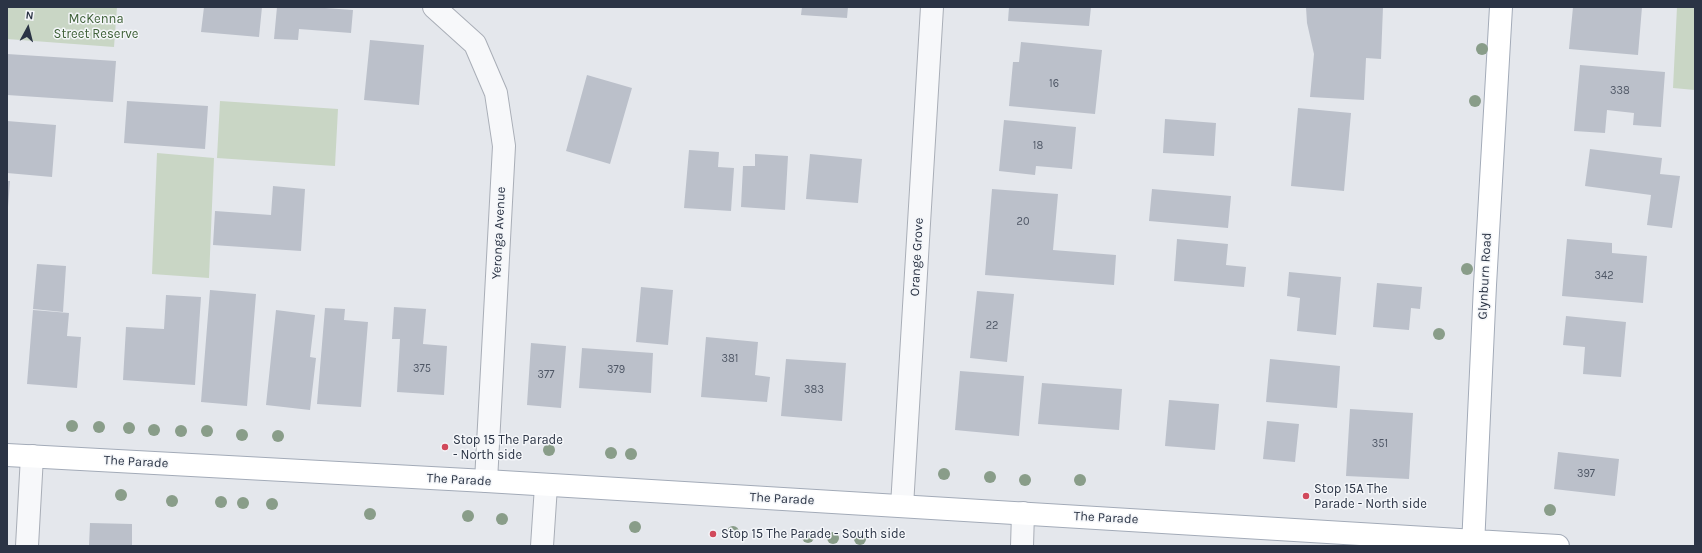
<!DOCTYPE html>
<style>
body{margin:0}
#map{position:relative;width:1702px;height:553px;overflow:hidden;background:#e4e7ec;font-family:Karla,sans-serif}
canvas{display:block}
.frame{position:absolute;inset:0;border:8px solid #2b3445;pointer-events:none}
.north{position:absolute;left:8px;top:8px;width:40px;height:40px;-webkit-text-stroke:3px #f4f6f9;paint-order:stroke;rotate:7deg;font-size:11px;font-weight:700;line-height:16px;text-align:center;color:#2b3445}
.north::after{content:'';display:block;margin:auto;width:14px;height:18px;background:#2b3445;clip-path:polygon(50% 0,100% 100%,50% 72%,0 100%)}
</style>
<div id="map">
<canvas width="1702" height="553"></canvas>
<div class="frame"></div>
<div class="north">N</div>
</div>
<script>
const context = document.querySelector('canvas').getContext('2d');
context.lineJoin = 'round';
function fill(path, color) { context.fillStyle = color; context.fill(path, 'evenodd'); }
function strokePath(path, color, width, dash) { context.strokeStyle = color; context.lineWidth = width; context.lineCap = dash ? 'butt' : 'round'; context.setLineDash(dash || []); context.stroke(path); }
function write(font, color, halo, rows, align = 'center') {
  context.font = font + ' Karla,sans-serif'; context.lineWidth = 3; context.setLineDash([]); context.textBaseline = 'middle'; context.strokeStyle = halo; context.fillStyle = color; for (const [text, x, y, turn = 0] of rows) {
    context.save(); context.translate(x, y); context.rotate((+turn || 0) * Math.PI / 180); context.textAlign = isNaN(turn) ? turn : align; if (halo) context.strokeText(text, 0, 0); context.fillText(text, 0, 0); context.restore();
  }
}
const green = new Path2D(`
 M 7,7 L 117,7 L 114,47 L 7,39 Z
 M 1677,7 L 1695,7 L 1695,90 L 1673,88 Z
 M 220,101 L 338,109 L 335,166 L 217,158 Z
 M 157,153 L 214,158 L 209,278 L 152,274 Z`);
const building = new Path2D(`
 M 204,7 L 262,7 L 259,37 L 201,32 Z
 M 277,7 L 311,7 L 353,10 L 351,33 L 299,29 L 298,40 L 274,39 Z
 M 802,7 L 848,7 L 847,18 L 801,15 Z
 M 1009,7 L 1091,7 L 1089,26 L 1008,21 Z
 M 1306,7 L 1383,7 L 1381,59 L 1366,58 L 1364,100 L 1310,97 L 1314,54 L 1307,23 Z
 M 1573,7 L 1642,7 L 1638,55 L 1569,49 Z
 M 370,40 L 424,45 L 419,105 L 364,100 Z
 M 1021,42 L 1102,50 L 1095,114 L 1009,106 L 1013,62 L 1019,62 Z
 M 7,54 L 116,61 L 113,102 L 7,95 Z
 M 1580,65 L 1665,72 L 1661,127 L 1633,125 L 1634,113 L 1607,110 L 1605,133 L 1574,131 Z
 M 587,75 L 632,88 L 610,164 L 566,151 Z
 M 127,101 L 208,106 L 205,149 L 124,143 Z
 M 1298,108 L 1351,113 L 1344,191 L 1291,186 Z
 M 1165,119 L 1216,123 L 1214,156 L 1163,153 Z
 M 1004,120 L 1076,127 L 1072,169 L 1036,166 L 1035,175 L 999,171 Z
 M 7,121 L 56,125 L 52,177 L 7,173 Z
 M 1590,149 L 1662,158 L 1660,174 L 1680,176 L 1672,228 L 1647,225 L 1651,195 L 1585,186 Z
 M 689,150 L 719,152 L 718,167 L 734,168 L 731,211 L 684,208 Z
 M 755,154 L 788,156 L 785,210 L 741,207 L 743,166 L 755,166 Z
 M 810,154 L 862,159 L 858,203 L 806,199 Z
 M 7,181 L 10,181 L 8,207 L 7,207 Z
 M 273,186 L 305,189 L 301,251 L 213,245 L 215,211 L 271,215 Z
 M 992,189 L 1058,194 L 1053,250 L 1116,255 L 1114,285 L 985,275 Z
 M 1152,189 L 1231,196 L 1228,228 L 1149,221 Z
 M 1177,239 L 1228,244 L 1226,265 L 1246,267 L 1244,287 L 1174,281 Z
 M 1567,239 L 1612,243 L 1612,253 L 1647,256 L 1643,303 L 1562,296 Z
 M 37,264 L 66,266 L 63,312 L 33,309 Z
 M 1289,272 L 1341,277 L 1336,335 L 1297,331 L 1300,298 L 1287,296 Z
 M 1377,283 L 1422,287 L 1420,309 L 1411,308 L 1409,330 L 1373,327 Z
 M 641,287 L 673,290 L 668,345 L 636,342 Z
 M 210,290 L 256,294 L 247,406 L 201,402 Z
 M 977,291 L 1014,294 L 1007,362 L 970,358 Z
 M 166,295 L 201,297 L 195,385 L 123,380 L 126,327 L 164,329 Z
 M 394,307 L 426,309 L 423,344 L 447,346 L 444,395 L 397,392 L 400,339 L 392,339 Z
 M 325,308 L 345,309 L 344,320 L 368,322 L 361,407 L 317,404 Z
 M 33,310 L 69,313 L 67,336 L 81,337 L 77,388 L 27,384 Z
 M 276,310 L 315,315 L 310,357 L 316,358 L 310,410 L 266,405 Z
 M 1566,316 L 1626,322 L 1621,377 L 1583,374 L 1585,347 L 1563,345 Z
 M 706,337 L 758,342 L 755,375 L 770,377 L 767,402 L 701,397 Z
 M 531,343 L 566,346 L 561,408 L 527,405 Z
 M 582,348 L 653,353 L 651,393 L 579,388 Z
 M 786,359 L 846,363 L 842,421 L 781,416 Z
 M 1270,359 L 1340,366 L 1337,408 L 1266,402 Z
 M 960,371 L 1024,376 L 1019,436 L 955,430 Z
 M 1042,383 L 1122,389 L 1119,430 L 1038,424 Z
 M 1169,400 L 1219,404 L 1215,450 L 1165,446 Z
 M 1350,409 L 1413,413 L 1409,479 L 1346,476 Z
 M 1267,421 L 1299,424 L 1295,462 L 1263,459 Z
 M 1558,452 L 1619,459 L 1615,496 L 1554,489 Z
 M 90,523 L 132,524 L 132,546 L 89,546 Z`);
const minor = new Path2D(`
 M 434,7 L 475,44 L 496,93 L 504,146 L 486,481
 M 902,506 L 932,7
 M 27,546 L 32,456
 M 542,546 L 546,486
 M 1022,546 L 1023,513`);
const major = new Path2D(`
 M 7,455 L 486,481 L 1558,546
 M 1473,546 L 1485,285 L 1501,7`);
const trees = [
 [1482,49],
 [1475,101],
 [1467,269],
 [1439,334],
 [72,426],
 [99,427],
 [129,428],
 [154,430],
 [181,431],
 [207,431],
 [242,435],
 [278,436],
 [549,450],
 [611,453],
 [631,454],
 [944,474],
 [990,477],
 [1025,480],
 [1080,480],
 [121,495],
 [172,501],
 [221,502],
 [243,503],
 [272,504],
 [1550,510],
 [370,514],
 [468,516],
 [502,519],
 [635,527],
 [733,532],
 [808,537],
 [833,538],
 [860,539]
];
const markers = [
 [445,447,4,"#d1495b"],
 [1306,496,4,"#d1495b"],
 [713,534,4,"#d1495b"]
];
const numberNames = [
 ["16",1054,84],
 ["338",1620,91],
 ["18",1038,146],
 ["20",1023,222],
 ["342",1604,276],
 ["22",992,326],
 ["381",730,359],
 ["375",422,369],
 ["379",616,370],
 ["377",546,375],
 ["383",814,390],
 ["351",1380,444],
 ["397",1586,474]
];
const parkNames = [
 ["McKenna",96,19],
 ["Street Reserve",96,34]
];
const streetNames = [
 ["Yeronga Avenue",499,233,-87],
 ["Orange Grove",917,257,-87],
 ["Glynburn Road",1485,276,-87],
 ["The Parade",136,462,3],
 ["The Parade",459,480,3],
 ["The Parade",782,499,3],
 ["The Parade",1106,518,3]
];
const poiNames = [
 ["Stop 15 The Parade",453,440],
 ["- North side",453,455],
 ["Stop 15A The",1314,489],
 ["Parade - North side",1314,504],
 ["Stop 15 The Parade - South side",721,534]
];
fill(green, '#c9d6c5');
fill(building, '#bbc0ca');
strokePath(minor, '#a9aeb7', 24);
strokePath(major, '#a3abb8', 24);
strokePath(minor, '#f7f8fa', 22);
strokePath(major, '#fff', 22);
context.fillStyle = '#899d89';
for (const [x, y] of trees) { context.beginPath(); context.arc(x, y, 6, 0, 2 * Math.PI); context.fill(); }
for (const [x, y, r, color] of markers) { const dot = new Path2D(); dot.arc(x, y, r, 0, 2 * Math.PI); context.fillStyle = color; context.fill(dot); strokePath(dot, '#f4f6f9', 1.5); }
write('11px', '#4f5766', null, numberNames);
write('13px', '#3f6138', '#f4f6f9', parkNames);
write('13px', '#2b3445', '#f4f6f9', streetNames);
write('13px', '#2b3445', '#f4f6f9', poiNames, 'left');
</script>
